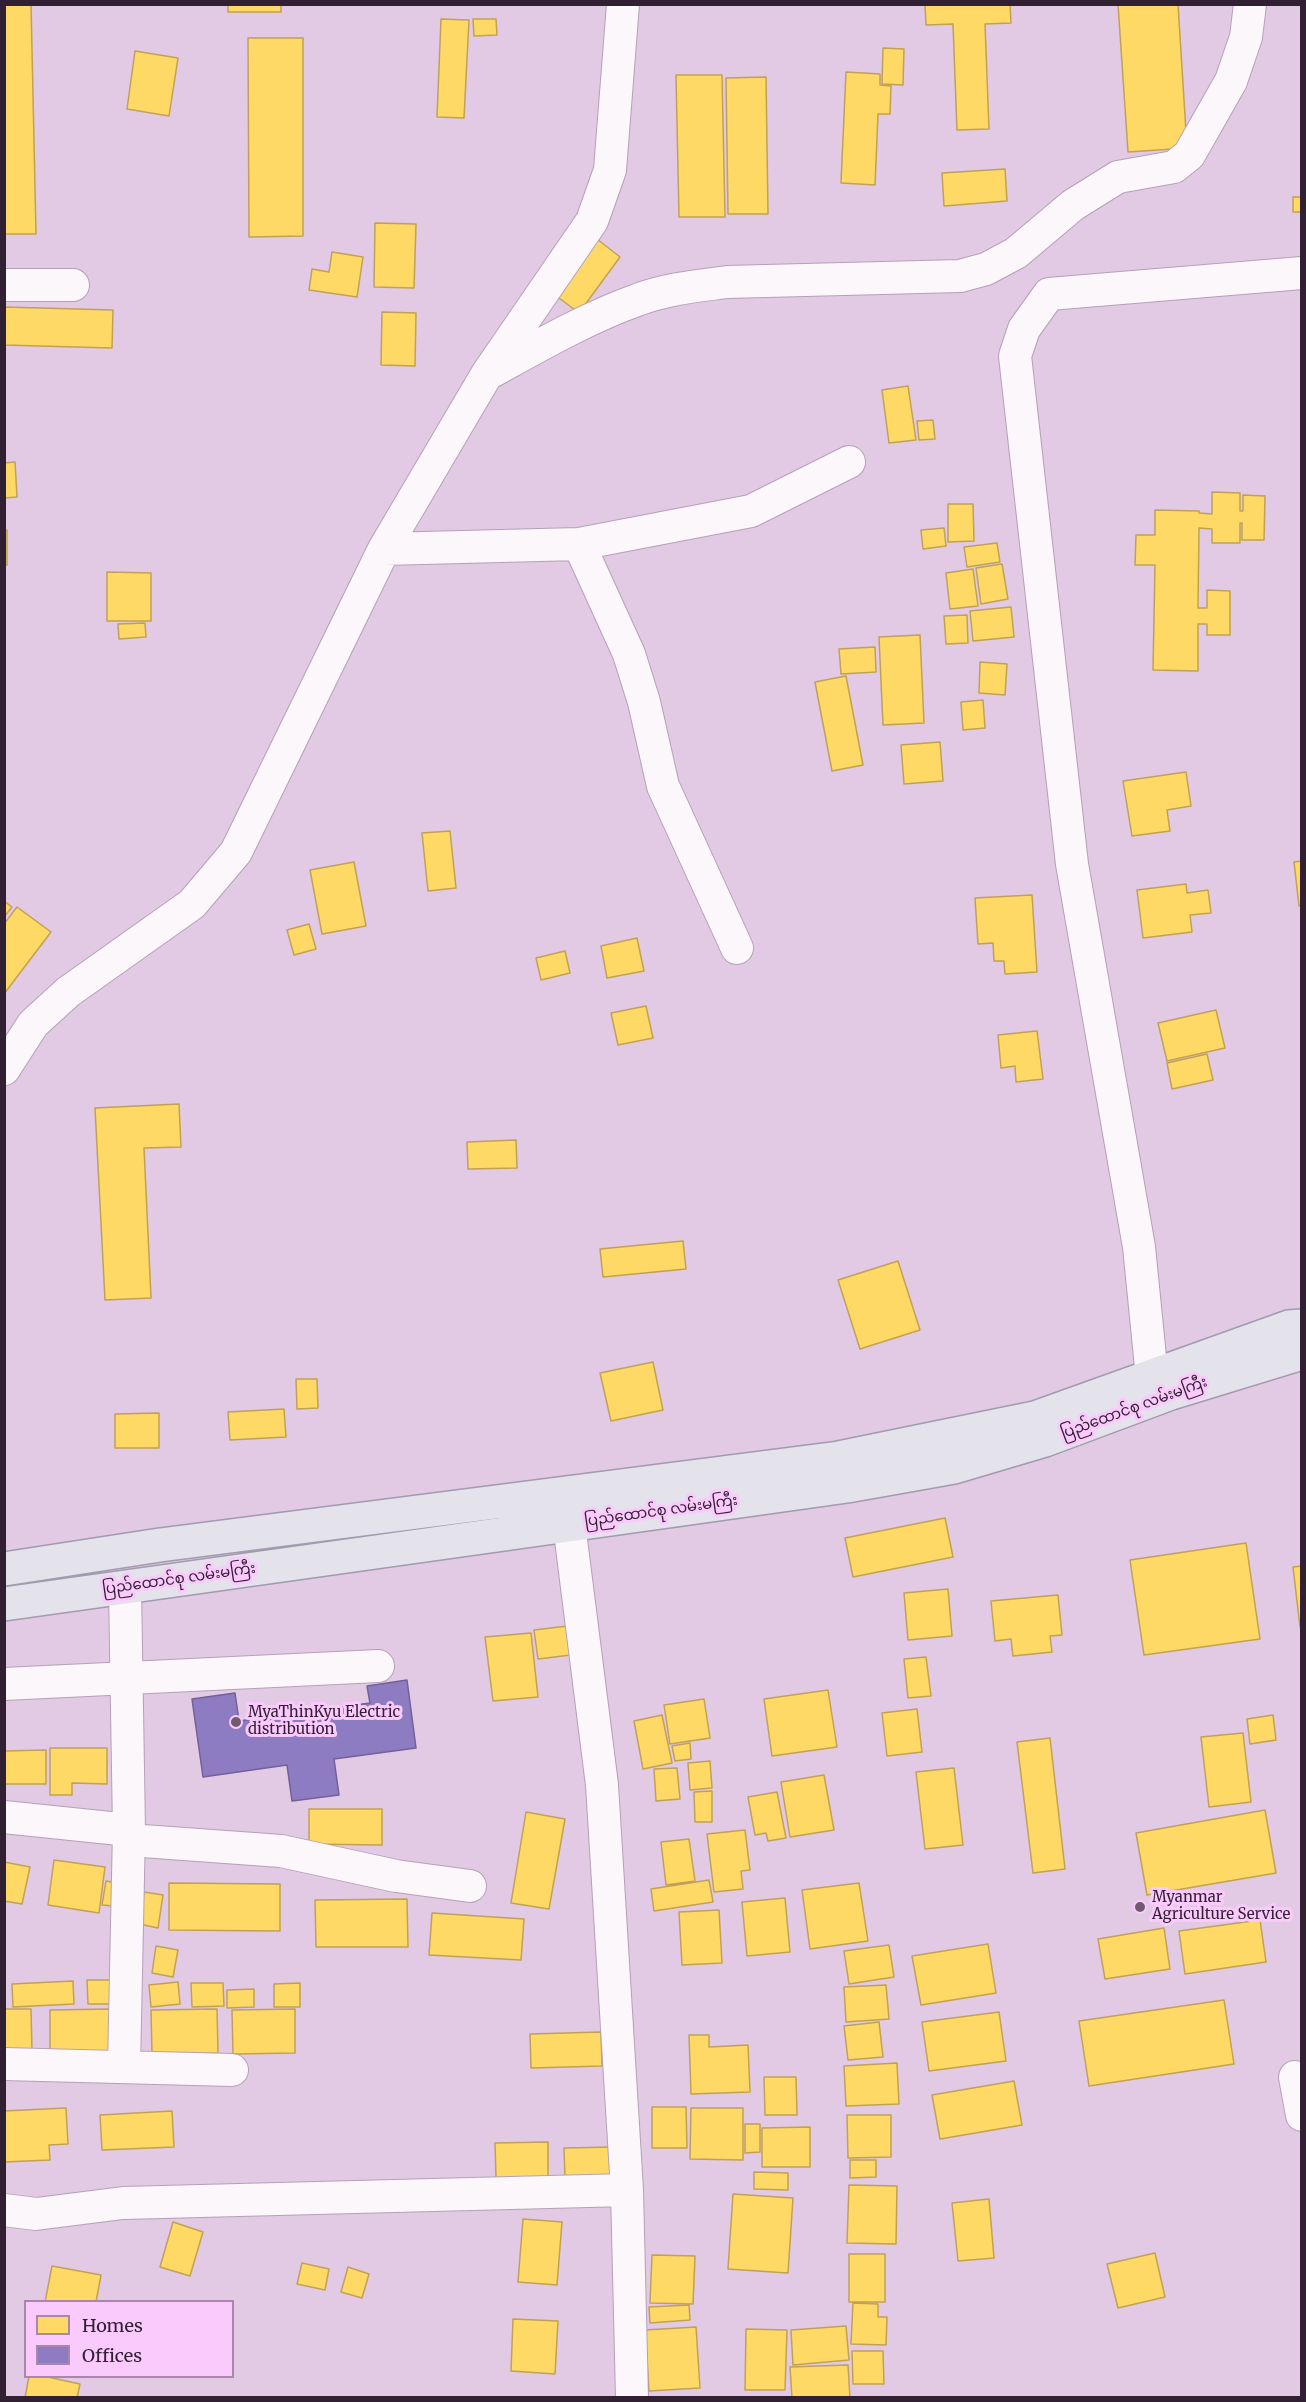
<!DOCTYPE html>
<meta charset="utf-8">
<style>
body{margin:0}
#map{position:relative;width:1306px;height:2402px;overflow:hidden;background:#e2c9e4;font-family:Merriweather,serif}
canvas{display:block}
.frame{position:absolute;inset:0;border:6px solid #311f32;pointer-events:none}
.legend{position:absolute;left:24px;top:2300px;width:210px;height:78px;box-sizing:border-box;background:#fbcafd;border:2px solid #aa86ac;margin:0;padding:8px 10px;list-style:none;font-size:18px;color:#311f32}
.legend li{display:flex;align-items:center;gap:12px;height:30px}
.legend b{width:30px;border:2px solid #aa86ac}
</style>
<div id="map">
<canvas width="1306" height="2402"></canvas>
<div class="frame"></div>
<ul class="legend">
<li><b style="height:16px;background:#ffd966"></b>Homes</li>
<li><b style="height:16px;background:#8e7cc3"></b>Offices</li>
</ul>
</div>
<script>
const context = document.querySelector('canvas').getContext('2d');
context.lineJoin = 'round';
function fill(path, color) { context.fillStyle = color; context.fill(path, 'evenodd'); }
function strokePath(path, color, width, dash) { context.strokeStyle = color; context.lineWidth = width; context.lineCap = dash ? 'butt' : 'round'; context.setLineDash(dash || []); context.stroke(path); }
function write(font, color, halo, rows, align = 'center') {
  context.font = font + ' Merriweather,"Noto Sans Myanmar",serif'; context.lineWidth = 6; context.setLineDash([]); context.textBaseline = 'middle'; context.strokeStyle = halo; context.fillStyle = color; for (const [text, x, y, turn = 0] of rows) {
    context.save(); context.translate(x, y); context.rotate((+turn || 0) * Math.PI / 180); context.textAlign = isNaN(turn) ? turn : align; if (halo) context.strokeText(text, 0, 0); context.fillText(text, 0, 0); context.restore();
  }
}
const homes = new Path2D(`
 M 4,4 L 31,4 L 36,234 L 5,234 Z
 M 228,4 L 281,4 L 281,12 L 228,12 Z
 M 925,4 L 1010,4 L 1011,23 L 985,24 L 989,129 L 957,130 L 953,24 L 926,25 Z
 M 1118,4 L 1178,4 L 1187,148 L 1128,152 Z
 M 441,19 L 469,20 L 464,118 L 437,117 Z
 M 473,19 L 496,19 L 497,35 L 474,36 Z
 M 248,38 L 303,38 L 303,236 L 249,237 Z
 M 883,48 L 904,49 L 903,85 L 882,84 Z
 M 135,51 L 178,58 L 169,116 L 127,109 Z
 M 846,72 L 880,74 L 880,85 L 891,86 L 890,114 L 878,114 L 875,185 L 841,183 Z
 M 676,75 L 722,75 L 725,217 L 679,217 Z
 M 766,77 L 768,214 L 728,214 L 726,78 Z
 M 1005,169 L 1007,201 L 944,206 L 942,173 Z
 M 1293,197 L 1302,197 L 1302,212 L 1293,212 Z
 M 375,223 L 416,224 L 414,288 L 374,287 Z
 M 593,236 L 620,257 L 579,313 L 551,292 Z
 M 332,252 L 363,257 L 357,297 L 309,290 L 312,269 L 329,272 Z
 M 4,307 L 113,310 L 112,348 L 4,345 Z
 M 382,312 L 416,313 L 415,366 L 381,365 Z
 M 908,386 L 916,440 L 889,443 L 882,390 Z
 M 933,420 L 935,439 L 919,440 L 917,421 Z
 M 15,462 L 17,497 L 4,498 L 4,463 Z
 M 1212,492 L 1240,493 L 1240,511 L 1243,511 L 1243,495 L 1265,496 L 1264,540 L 1242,540 L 1242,523 L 1240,523 L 1240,543 L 1212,543 L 1212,529 L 1199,528 L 1198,608 L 1207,608 L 1207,590 L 1230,591 L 1230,635 L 1207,635 L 1207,624 L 1198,624 L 1198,671 L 1153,670 L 1155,565 L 1135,565 L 1136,535 L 1155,535 L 1155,510 L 1199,511 L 1199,513 L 1212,514 Z
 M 948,504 L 973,504 L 974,541 L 948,542 Z
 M 944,528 L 946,546 L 923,549 L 921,530 Z
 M 4,530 L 7,530 L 7,565 L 4,565 Z
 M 997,543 L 1000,562 L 967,567 L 964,547 Z
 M 1002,564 L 1008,599 L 981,604 L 976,568 Z
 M 973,569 L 978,606 L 950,609 L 946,573 Z
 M 107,572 L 151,573 L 151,621 L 107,621 Z
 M 1011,607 L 1014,637 L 973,641 L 970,611 Z
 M 967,615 L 968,643 L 946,644 L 944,616 Z
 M 145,623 L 146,637 L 119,639 L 118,624 Z
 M 920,635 L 924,723 L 883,725 L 879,637 Z
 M 875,647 L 876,672 L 841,674 L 839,649 Z
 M 980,662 L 1007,664 L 1005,695 L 979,693 Z
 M 846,676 L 863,765 L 832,771 L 815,682 Z
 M 983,700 L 985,728 L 963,730 L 961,702 Z
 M 940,742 L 943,781 L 904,784 L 901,745 Z
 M 1186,772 L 1191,806 L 1167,810 L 1170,831 L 1132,836 L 1123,781 Z
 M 450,831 L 456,888 L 428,891 L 422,833 Z
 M 1302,861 L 1302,906 L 1299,906 L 1294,862 Z
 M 354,862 L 366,926 L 322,934 L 310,870 Z
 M 1186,884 L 1187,893 L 1208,890 L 1211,913 L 1190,915 L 1192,932 L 1143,938 L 1137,890 Z
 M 1032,895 L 1037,972 L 1005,974 L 1004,961 L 994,961 L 993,943 L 978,944 L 975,898 Z
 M 4,901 L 12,907 L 4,917 Z
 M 17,907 L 51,932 L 4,994 L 4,924 Z
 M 309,924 L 316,949 L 294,955 L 287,930 Z
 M 637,938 L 644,971 L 607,978 L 601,946 Z
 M 565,951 L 570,973 L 541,980 L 536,958 Z
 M 646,1006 L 653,1038 L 618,1045 L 611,1013 Z
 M 1216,1010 L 1225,1048 L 1167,1061 L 1158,1023 Z
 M 1037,1031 L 1043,1079 L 1016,1082 L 1015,1066 L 1001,1068 L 998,1035 Z
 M 1207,1054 L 1213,1080 L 1172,1089 L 1167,1063 Z
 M 179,1104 L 181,1147 L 144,1148 L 151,1298 L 105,1300 L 95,1108 Z
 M 516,1140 L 517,1168 L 468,1169 L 467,1142 Z
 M 683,1241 L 686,1269 L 603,1277 L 600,1249 Z
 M 898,1261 L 920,1330 L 860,1349 L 838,1280 Z
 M 653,1362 L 663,1410 L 611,1421 L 600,1373 Z
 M 296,1379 L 317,1379 L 318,1408 L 297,1409 Z
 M 284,1409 L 286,1437 L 230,1440 L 228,1412 Z
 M 159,1413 L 159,1448 L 115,1448 L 115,1414 Z
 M 945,1518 L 953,1557 L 853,1577 L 845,1538 Z
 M 1246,1543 L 1260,1639 L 1144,1655 L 1130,1560 Z
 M 1302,1566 L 1302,1626 L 1300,1627 L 1293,1567 Z
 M 948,1589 L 952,1636 L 908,1640 L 904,1593 Z
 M 1058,1595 L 1062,1635 L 1050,1636 L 1052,1652 L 1013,1656 L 1011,1639 L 995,1641 L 991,1601 Z
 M 576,1625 L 579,1654 L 538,1659 L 534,1630 Z
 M 531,1633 L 538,1697 L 493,1701 L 485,1637 Z
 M 926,1657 L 931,1696 L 908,1698 L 904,1659 Z
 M 828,1690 L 837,1747 L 772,1756 L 764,1699 Z
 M 704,1699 L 710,1738 L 670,1744 L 664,1705 Z
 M 917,1709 L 922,1752 L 887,1756 L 882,1713 Z
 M 662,1715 L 672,1763 L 643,1769 L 634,1721 Z
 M 1273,1715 L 1276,1740 L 1250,1744 L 1247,1719 Z
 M 1243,1733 L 1251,1802 L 1209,1807 L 1201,1737 Z
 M 1050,1738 L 1065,1869 L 1033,1873 L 1017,1742 Z
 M 690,1743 L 691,1759 L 675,1761 L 672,1746 Z
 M 50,1748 L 107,1748 L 107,1784 L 72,1783 L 72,1795 L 50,1795 Z
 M 46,1750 L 46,1784 L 4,1784 L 4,1751 Z
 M 710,1761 L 712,1788 L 690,1790 L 688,1763 Z
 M 677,1768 L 680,1799 L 656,1801 L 654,1769 Z
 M 954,1768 L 963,1845 L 925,1849 L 916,1772 Z
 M 824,1775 L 834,1830 L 790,1837 L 781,1782 Z
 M 712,1791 L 712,1822 L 695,1822 L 694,1792 Z
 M 777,1792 L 786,1838 L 768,1841 L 766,1833 L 755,1835 L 748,1797 Z
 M 309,1809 L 382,1809 L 382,1845 L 309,1844 Z
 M 1265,1810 L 1276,1873 L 1147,1895 L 1136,1833 Z
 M 526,1812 L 565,1819 L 549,1909 L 511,1903 Z
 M 745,1830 L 750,1870 L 741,1871 L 743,1889 L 714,1892 L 707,1834 Z
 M 689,1839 L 695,1881 L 666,1885 L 661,1842 Z
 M 54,1860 L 105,1867 L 99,1913 L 48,1905 Z
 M 4,1862 L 30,1867 L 22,1904 L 4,1901 Z
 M 709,1880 L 713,1902 L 654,1911 L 651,1889 Z
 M 106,1881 L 117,1883 L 114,1906 L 102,1905 Z
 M 169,1883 L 280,1884 L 280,1931 L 169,1930 Z
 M 859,1883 L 868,1941 L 810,1949 L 802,1890 Z
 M 144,1892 L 163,1895 L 158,1928 L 139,1924 Z
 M 785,1898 L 790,1952 L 747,1956 L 742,1902 Z
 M 407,1899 L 408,1947 L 316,1947 L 315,1900 Z
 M 719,1910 L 722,1963 L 682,1965 L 679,1912 Z
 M 432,1913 L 524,1919 L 521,1960 L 429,1955 Z
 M 1260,1920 L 1266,1962 L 1185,1974 L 1179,1931 Z
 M 1164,1928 L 1170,1969 L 1105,1979 L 1098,1939 Z
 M 988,1944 L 996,1993 L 921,2005 L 912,1956 Z
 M 889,1945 L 894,1977 L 849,1984 L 844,1951 Z
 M 156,1946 L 178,1950 L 173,1977 L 152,1973 Z
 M 87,1980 L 119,1980 L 120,2004 L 88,2004 Z
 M 73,1981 L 74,2004 L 13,2007 L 12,1984 Z
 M 178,1982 L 180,2004 L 151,2007 L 149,1985 Z
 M 191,1983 L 223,1983 L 224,2006 L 192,2007 Z
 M 300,1983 L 300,2007 L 274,2007 L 274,1984 Z
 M 886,1985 L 889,2019 L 846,2022 L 844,1987 Z
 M 254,1989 L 254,2007 L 227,2008 L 227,1990 Z
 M 1224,2000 L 1234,2064 L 1089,2086 L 1079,2021 Z
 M 4,2009 L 31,2009 L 32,2052 L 4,2052 Z
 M 113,2009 L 114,2054 L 50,2054 L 50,2010 Z
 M 217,2009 L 218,2053 L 152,2054 L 151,2010 Z
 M 295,2009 L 295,2053 L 233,2054 L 232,2010 Z
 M 999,2012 L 1006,2061 L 929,2071 L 922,2022 Z
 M 879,2022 L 883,2057 L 848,2060 L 844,2026 Z
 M 601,2032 L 602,2066 L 531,2068 L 530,2034 Z
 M 689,2035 L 709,2035 L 709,2047 L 748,2045 L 750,2092 L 691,2094 Z
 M 897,2063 L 899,2104 L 846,2106 L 844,2066 Z
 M 764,2077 L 796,2077 L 797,2115 L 765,2115 Z
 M 1014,2081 L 1022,2125 L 940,2139 L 932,2095 Z
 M 652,2107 L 686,2107 L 687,2148 L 652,2148 Z
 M 66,2108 L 68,2144 L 49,2145 L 50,2160 L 4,2162 L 4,2111 Z
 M 691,2108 L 743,2108 L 743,2160 L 690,2159 Z
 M 172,2111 L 174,2147 L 102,2150 L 100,2115 Z
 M 847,2115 L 891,2115 L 891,2157 L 848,2158 Z
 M 745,2124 L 760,2124 L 760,2152 L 745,2153 Z
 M 810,2127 L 810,2167 L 762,2167 L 762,2128 Z
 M 548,2142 L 548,2177 L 496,2178 L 495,2143 Z
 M 613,2147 L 613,2179 L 565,2180 L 564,2148 Z
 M 850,2160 L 876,2160 L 876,2177 L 850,2178 Z
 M 754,2172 L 788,2173 L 788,2190 L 754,2189 Z
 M 849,2185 L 897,2186 L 896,2244 L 847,2243 Z
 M 733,2194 L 793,2198 L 788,2273 L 728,2269 Z
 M 989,2199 L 994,2258 L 958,2261 L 952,2203 Z
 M 523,2219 L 562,2222 L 557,2285 L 518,2282 Z
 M 173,2222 L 203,2232 L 190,2276 L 160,2267 Z
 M 1155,2253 L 1165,2297 L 1118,2308 L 1107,2264 Z
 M 849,2254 L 885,2254 L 885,2302 L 849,2302 Z
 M 652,2255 L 695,2256 L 693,2304 L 650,2303 Z
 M 302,2263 L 329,2269 L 325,2290 L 297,2284 Z
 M 52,2266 L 101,2275 L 96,2302 L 45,2302 Z
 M 348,2267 L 369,2274 L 362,2298 L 341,2292 Z
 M 853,2303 L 878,2304 L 878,2317 L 887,2317 L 886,2345 L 851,2344 Z
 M 689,2305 L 690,2320 L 650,2323 L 649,2307 Z
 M 513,2319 L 558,2321 L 555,2374 L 511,2371 Z
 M 846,2326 L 849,2360 L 793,2365 L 791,2330 Z
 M 696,2327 L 700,2388 L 649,2391 L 645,2330 Z
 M 746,2329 L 787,2330 L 785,2390 L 745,2390 Z
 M 852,2351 L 883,2351 L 884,2384 L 853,2384 Z
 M 848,2365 L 850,2398 L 792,2398 L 790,2367 Z
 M 29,2376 L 43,2376 L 80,2384 L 77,2398 L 25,2398 Z`);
const offices = new Path2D(`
 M 407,1680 L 416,1748 L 334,1759 L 339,1795 L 292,1801 L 287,1765 L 203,1777 L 192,1699 L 235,1693 L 239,1721 L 370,1703 L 367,1686 Z`);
const minor = new Path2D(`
 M 4,285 L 73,285
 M 493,371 C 540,345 587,318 637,300 C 665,289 697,286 727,282 L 960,276 L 986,269 L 1016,253 L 1073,205 L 1118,177 L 1174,167 L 1189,155 L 1231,81 L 1246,37 L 1250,4
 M 579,544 L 629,654 L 644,702 L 663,786 L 737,948
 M 384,549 L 579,544 L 751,511 L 849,462
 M 4,1069 L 33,1024 L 68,992 L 192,904 L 236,852 L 384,549 L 487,374 L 592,221 L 610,170 L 623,4
 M 1152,1377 L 1139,1247 L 1072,864 L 1015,356 L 1024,329 L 1049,294 L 1302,273
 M 569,1524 L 602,1785 L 627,2190 L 632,2398
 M 4,1684 L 378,1666
 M 4,1817 L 129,1830
 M 129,1840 L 281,1851 L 396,1876 L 470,1886
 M 4,2064 L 232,2070
 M 124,2067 L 129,1830 L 125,1587
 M 1295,2077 L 1302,2115
 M 4,2210 L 36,2214 L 123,2203 L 627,2190`);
const major = new Path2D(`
 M 4,1569 L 160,1545 L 839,1458 L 1035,1418 L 1289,1327 L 1302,1326
 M 4,1604 L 847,1486 L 954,1467 L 1045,1440 L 1171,1393 L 1302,1353`);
const markers = [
 [236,1722,6,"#6f5a70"],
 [1140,1907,6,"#6f5a70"]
];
const streetNames = [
 ["ပြည်ထောင်စု လမ်းမကြီး",1134,1408,-20],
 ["ပြည်ထောင်စု လမ်းမကြီး",661,1511,-8],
 ["ပြည်ထောင်စု လမ်းမကြီး",179,1579,-8]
];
const poiNames = [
 ["MyaThinKyu Electric",248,1713],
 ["distribution",248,1730],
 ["Myanmar",1152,1898],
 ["Agriculture Service",1152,1915]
];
fill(homes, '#ffd966');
strokePath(homes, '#c1a156', 1.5);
fill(offices, '#8e7cc3');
strokePath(offices, '#726098', 1.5);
strokePath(minor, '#b5a1b7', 34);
strokePath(major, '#a29aaf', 36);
strokePath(minor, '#fbf7fb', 32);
strokePath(major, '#e4e2eb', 33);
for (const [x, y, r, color] of markers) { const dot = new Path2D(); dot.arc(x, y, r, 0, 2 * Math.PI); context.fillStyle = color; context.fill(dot); strokePath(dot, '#fbcafd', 2); }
write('15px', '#311f32', '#fbcafd', streetNames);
write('15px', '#311f32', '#fbcafd', poiNames, 'left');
</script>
